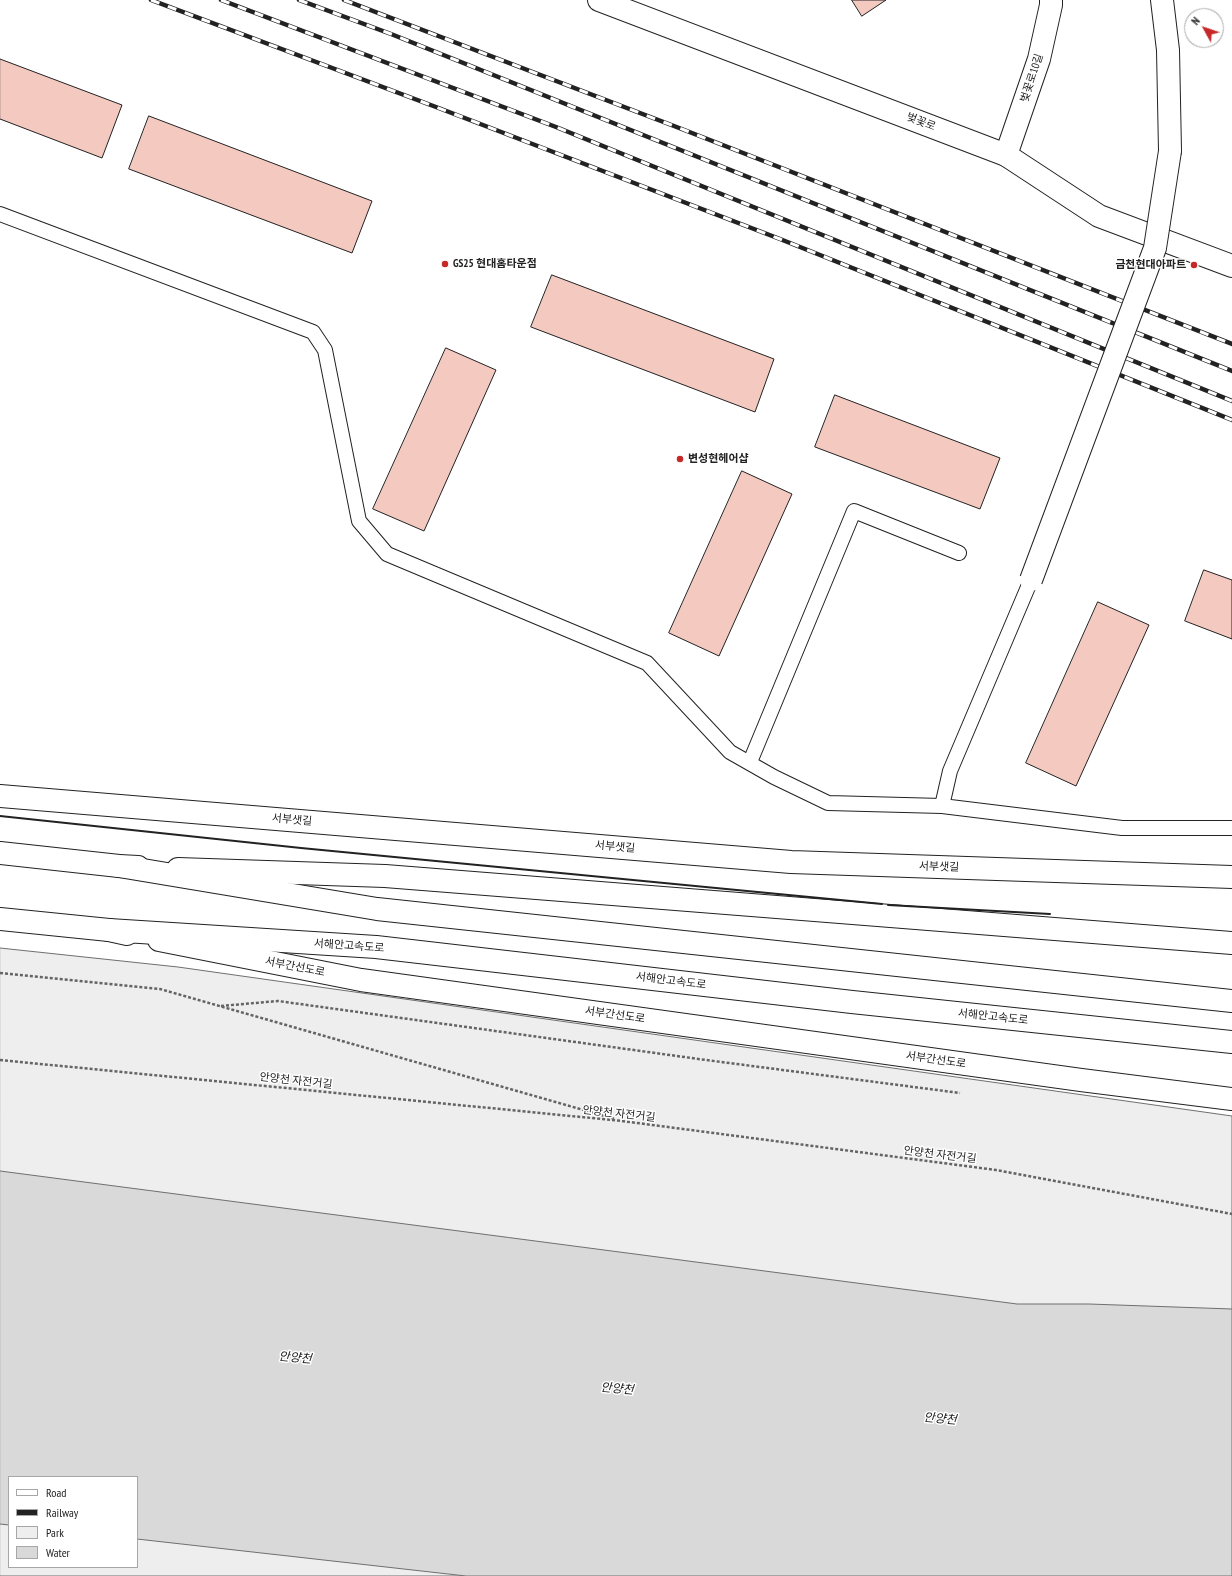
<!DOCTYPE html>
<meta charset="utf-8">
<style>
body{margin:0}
#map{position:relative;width:1232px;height:1576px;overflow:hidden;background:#fff;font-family:"PT Sans Narrow",sans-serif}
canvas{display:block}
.legend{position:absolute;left:8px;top:1476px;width:130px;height:92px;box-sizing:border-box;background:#fff;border:1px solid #a7a7a7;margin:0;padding:5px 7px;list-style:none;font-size:12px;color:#222}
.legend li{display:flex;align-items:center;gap:8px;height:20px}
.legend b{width:20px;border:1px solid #a7a7a7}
.north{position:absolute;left:1184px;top:8px;width:40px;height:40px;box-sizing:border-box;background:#fff;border:1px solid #a7a7a7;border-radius:50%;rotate:310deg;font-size:11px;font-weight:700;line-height:16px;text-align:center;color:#222}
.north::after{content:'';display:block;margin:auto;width:14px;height:18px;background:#c62828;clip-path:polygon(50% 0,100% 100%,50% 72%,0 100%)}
</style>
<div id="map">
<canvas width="1232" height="1576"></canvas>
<ul class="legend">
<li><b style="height:5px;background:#fff"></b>Road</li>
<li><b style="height:5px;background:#222"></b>Railway</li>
<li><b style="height:11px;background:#eee"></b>Park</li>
<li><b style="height:11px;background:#d9d9d9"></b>Water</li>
</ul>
<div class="north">N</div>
</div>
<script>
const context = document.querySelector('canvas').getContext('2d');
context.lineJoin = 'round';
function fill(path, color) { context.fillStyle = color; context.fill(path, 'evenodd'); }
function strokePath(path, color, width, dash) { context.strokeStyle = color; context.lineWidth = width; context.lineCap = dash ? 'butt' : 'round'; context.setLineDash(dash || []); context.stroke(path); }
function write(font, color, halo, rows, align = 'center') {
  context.font = font + ' "PT Sans Narrow","Noto Sans KR",sans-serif'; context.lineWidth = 3; context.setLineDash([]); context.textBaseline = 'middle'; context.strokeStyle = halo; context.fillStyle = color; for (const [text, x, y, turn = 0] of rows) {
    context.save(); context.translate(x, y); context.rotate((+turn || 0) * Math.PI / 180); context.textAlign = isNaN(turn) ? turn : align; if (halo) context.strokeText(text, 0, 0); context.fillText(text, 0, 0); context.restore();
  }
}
const green = new Path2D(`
 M 0,948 L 178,967 L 1232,1116 L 1232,1576 L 0,1576 ZM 9,1477 L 137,1477 L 137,1567 L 9,1567 Z`);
const water = new Path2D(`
 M 0,1171 L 1017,1304 L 1089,1304 L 1232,1309 L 1232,1576 L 466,1576 L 137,1539 L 137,1477 L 9,1477 L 9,1525 L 0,1524 Z`);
const building = new Path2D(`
 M 852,0 L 886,0 L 862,16 Z
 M 0,59 L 122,105 L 102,158 L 0,119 Z
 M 149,116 L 372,201 L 352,253 L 129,169 Z
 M 552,275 L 774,359 L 755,412 L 531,327 Z
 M 446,348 L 496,370 L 424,531 L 373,509 Z
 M 835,395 L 1000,458 L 980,509 L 815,447 Z
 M 742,471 L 792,494 L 719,656 L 669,633 Z
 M 1204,570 L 1232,580 L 1232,639 L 1185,621 Z
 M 1098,602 L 1149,625 L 1076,786 L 1026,763 Z`);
const path = new Path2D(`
 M 0,973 L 160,989 L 615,1119
 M 221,1006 L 278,1001 L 706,1060 L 960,1093
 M 0,1060 L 622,1121 L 996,1170 L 1232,1214`);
const service = new Path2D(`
 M 0,214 L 313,332 L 325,350 L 359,521 L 387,554 L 647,663 L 730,752 L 774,777 L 828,803 L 942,806 L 1122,828 L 1232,828
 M 750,762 L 854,511 L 959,553
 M 942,806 L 950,771 L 1031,580`);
const minor = new Path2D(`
 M 1162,0 L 1168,50 L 1170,151
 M 1006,155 L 1039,59 L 1051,5 L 1051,0
 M 0,796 L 791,862 L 1232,877`);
const tertiary = new Path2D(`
 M 599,0 L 1006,155 L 1099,216 L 1232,266`);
const trunk = new Path2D(`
 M 0,853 L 119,866 L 138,867
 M 178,869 L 385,876 L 1232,943
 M 0,919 L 109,930 L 127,934
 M 159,940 L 361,980 L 1081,1080 L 1232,1099`);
const motorway = new Path2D(`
 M 119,866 L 377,909 L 1232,1001
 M 109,930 L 376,947 L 852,1002 L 1232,1042`);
const rail = new Path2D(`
 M 151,0 L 436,107 L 780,239 L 1232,420
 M 221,0 L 556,127 L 1232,401
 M 299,0 L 391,34 L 1232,371
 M 344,0 L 674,126 L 1232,344`);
const minorBridge = new Path2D(`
 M 1031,580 L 1155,248 L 1170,151`);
const wall = new Path2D(`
 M 0,816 L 301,848 L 882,904
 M 888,905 L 1050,914`);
const markers = [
 [445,264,4,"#c62828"],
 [1194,265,4,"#c62828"],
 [680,459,4,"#c62828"]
];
const streetNames = [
 ["벚꽃로10길",1032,78,-72],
 ["벚꽃로",921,122,21],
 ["서부샛길",292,820,5],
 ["서부샛길",615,847,5],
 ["서부샛길",939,867,2],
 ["서해안고속도로",349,946,4],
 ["서부간선도로",295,967,11],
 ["서해안고속도로",671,981,7],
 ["서부간선도로",615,1015,8],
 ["서해안고속도로",993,1017,6],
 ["서부간선도로",936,1060,8],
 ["안양천 자전거길",296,1081,6],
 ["안양천 자전거길",619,1114,6],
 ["안양천 자전거길",940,1155,7]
];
const poiNames = [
 ["GS25 현대홈타운점",453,264],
 ["금천현대아파트",1186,265,"right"],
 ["변성현헤어샵",688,459]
];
const waterNames = [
 ["안양천",295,1358,5],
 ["안양천",617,1389,5],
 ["안양천",940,1419,5]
];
fill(green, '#eee');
strokePath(green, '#6f6f6f', 1);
fill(water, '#d9d9d9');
strokePath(water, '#6f6f6f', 1);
fill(building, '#f3c9c0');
strokePath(building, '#222', 1);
strokePath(service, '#222', 16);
strokePath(minor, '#222', 24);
strokePath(tertiary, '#222', 24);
strokePath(trunk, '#222', 24);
strokePath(motorway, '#222', 24);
strokePath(path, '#646464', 2.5, [3, 2]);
strokePath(service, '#fff', 14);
strokePath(minor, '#fff', 22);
strokePath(tertiary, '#fff', 22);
strokePath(trunk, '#fff', 22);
strokePath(motorway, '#fff', 22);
strokePath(rail, '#222', 4.5);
strokePath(rail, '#fff', 3, [9]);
strokePath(minorBridge, '#222', 24, []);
strokePath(minorBridge, '#fff', 22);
strokePath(wall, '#222', 2);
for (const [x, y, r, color] of markers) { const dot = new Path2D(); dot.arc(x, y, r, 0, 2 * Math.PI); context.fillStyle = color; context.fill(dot); strokePath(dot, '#fff', 1.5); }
write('11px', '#222', '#fff', streetNames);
write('bold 11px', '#222', '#fff', poiNames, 'left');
write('italic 12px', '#222', '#fff', waterNames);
</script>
